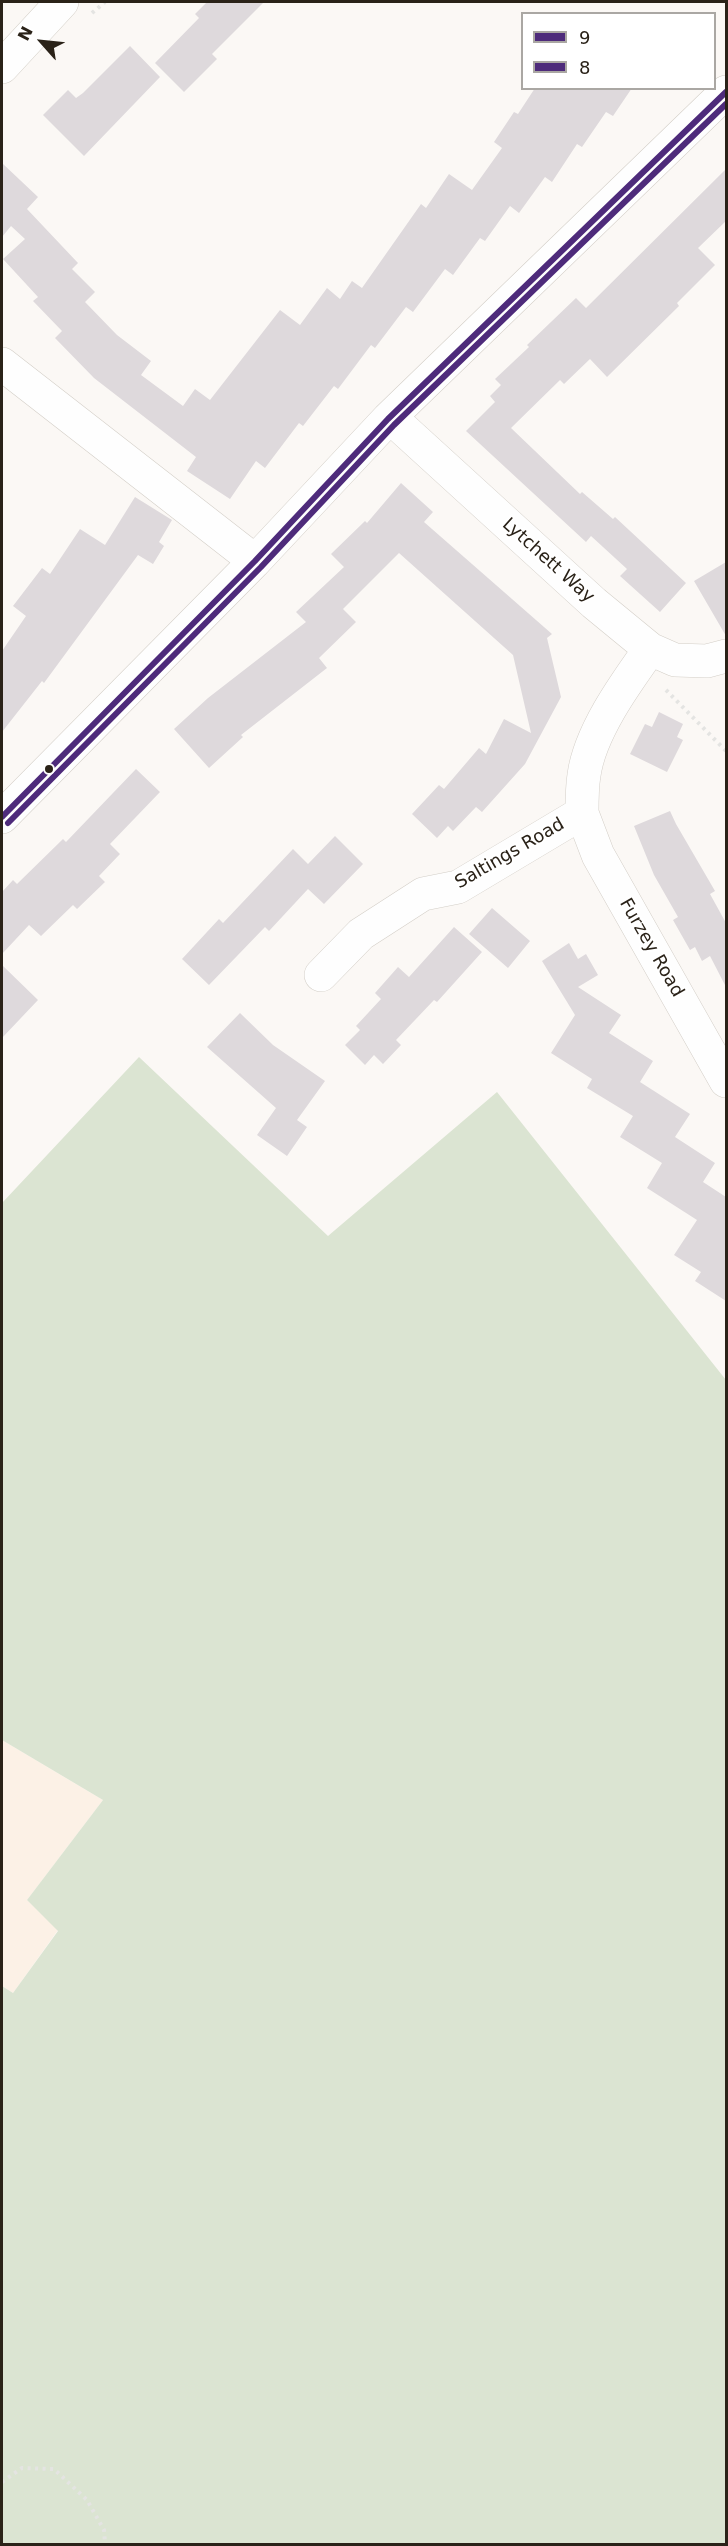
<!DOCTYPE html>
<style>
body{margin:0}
#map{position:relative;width:728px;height:2546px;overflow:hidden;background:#fbf8f5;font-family:"DejaVu Sans",sans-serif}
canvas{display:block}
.frame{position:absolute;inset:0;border:3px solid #2a2218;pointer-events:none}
.legend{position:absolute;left:521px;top:12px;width:195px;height:78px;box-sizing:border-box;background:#fff;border:2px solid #aaa7a3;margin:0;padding:8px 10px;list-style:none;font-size:18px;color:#2a2218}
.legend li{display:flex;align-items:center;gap:12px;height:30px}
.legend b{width:30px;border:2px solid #aaa7a3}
.north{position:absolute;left:12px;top:12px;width:60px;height:60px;-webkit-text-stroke:4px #fff;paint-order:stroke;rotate:297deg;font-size:16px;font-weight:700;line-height:24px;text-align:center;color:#2a2218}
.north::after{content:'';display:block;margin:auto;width:21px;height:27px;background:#2a2218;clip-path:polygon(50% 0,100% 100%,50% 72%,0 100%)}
</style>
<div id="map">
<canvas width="728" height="2546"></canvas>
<div class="frame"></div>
<ul class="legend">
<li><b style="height:8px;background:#4e2b7b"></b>9</li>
<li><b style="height:8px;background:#4e2b7b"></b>8</li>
</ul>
<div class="north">N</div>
</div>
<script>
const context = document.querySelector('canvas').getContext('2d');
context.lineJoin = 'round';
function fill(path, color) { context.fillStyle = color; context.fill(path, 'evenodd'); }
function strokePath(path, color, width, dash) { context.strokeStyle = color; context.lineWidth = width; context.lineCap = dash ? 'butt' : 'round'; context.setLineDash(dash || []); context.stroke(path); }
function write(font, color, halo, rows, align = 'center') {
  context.font = font + ' "DejaVu Sans",sans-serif'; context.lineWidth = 5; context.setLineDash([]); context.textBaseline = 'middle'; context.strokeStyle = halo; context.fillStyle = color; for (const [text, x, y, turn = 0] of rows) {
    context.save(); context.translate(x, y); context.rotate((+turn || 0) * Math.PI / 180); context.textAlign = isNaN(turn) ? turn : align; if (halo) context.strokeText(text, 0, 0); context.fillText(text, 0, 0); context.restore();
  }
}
const industrial = new Path2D(`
 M 2,1740 L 103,1800 L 27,1900 L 58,1930 L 13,1993 L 2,1986 Z`);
const green = new Path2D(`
 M 139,1057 L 328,1236 L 497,1092 L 726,1380 L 726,2544 L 2,2544 L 2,1986 L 13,1993 L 58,1931 L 27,1900 L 103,1800 L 2,1740 L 2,1203 Z`);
const building = new Path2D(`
 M 207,2 L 264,2 L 212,54 L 217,59 L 184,92 L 155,63 L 199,18 L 195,14 Z
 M 130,46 L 160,77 L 84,156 L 43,115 L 68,90 L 76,98 L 83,93 Z
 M 535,88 L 632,88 L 613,116 L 606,112 L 582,147 L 577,144 L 552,182 L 545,177 L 519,213 L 510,206 L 485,241 L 480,238 L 453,275 L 445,269 L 413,312 L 406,307 L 375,348 L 371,345 L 338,389 L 334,386 L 303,426 L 299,423 L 265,468 L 256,461 L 230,499 L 187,471 L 196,457 L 94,378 L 55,338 L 62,331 L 33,301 L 38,297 L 3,259 L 25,239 L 11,226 L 2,237 L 2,163 L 38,197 L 27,209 L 78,263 L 72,269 L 95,292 L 85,302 L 117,335 L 151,361 L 141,375 L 183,406 L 195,389 L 210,400 L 280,310 L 300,325 L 327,288 L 340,299 L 352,281 L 362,288 L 421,204 L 426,208 L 449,174 L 472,190 L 502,148 L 494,142 L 514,112 L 518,114 Z
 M 726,169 L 726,221 L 698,248 L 715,265 L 677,303 L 679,306 L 607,377 L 590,359 L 564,384 L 560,380 L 511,428 L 580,494 L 582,492 L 613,519 L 615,517 L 686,583 L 660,612 L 620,576 L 627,569 L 591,536 L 586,542 L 466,431 L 495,402 L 490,396 L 501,385 L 495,379 L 529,347 L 527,345 L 576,298 L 586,308 Z
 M 401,483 L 433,512 L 424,522 L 552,634 L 547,638 L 561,697 L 525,764 L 482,812 L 476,807 L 453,831 L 448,826 L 437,838 L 412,814 L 439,785 L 444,789 L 479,748 L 486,754 L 504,719 L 531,733 L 513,655 L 399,553 L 343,609 L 356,622 L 319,658 L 327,668 L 241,735 L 243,737 L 209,768 L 174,729 L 208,698 L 306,622 L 296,612 L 344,567 L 331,554 L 365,521 L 367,523 Z
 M 135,497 L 172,520 L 159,542 L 164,546 L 153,564 L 138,555 L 44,683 L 42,681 L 2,732 L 2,651 L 26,616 L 13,606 L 42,568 L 50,574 L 80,529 L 105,545 Z
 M 726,562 L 726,636 L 694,581 Z
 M 659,712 L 683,724 L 677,737 L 683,740 L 667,772 L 630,754 L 645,724 L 652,727 Z
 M 136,769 L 160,792 L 110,844 L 120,854 L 99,876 L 105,882 L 77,909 L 73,905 L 41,936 L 29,925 L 2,954 L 2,892 L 13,880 L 17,884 L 63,839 L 66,842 Z
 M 670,811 L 676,824 L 715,891 L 710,894 L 726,923 L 726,987 L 710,956 L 702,961 L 695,947 L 690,950 L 673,920 L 678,917 L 654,875 L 634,826 Z
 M 335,836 L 363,864 L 324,904 L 308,889 L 269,931 L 265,927 L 209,985 L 182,959 L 219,919 L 223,923 L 293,849 L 308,864 Z
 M 492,908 L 530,941 L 508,968 L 469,934 Z
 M 454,927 L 482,952 L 437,1002 L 434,1000 L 396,1040 L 401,1045 L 383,1064 L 374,1055 L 365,1065 L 345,1045 L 360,1030 L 356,1026 L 381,999 L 375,993 L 398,967 L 409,977 Z
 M 569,943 L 578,959 L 586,954 L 598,975 L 578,987 L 621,1015 L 609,1033 L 653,1061 L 640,1082 L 690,1114 L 675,1137 L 715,1163 L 703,1182 L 726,1197 L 726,1301 L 695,1281 L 701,1272 L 674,1255 L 697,1220 L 647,1188 L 662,1163 L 620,1137 L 633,1116 L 587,1088 L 592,1079 L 551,1053 L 575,1015 L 542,961 Z
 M 2,965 L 38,1000 L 2,1038 Z
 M 240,1013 L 273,1045 L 325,1081 L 297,1120 L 307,1127 L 287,1156 L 257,1135 L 276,1108 L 207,1047 Z`);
const path = new Path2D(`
 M 92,13 L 105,2
 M 666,690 L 726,751
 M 2,2482 L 22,2468 L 54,2469 L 87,2500 L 104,2530 L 105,2544`);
const minor = new Path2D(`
 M 2,67 L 62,2
 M 2,364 L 255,561
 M 388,419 L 401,427 L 594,603 L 650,649 L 675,660 L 707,661 L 726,656
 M 582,813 L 598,855 L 726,1081
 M 2,817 L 255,561 L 388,419 L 726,92
 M 321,975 L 361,934 L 423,894 L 458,887 L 582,813 C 582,800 582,787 584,775 C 590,732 625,684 650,649`);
const bus1 = new Path2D(`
 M 2,817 L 255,561 L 388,419 L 726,92`);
const bus2 = new Path2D(`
 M 8,823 L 261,567 L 394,425 L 726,104`);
const markers = [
 [49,769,5,"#2a2218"]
];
const streetNames = [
 ["Lytchett Way",548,561,42],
 ["Saltings Road",510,854,-30],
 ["Furzey Road",651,948,60]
];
fill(industrial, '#fcf1e6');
fill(green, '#dbe4d2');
fill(building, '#ded9dc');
strokePath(minor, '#d3cec7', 34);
strokePath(path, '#e4e4e2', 4, [3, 4.5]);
strokePath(minor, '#fefefe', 33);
strokePath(bus1, '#4e2b7b', 6);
strokePath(bus2, '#4e2b7b', 6);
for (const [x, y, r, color] of markers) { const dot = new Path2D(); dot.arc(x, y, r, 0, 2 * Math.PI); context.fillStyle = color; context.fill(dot); strokePath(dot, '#fff', 2); }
write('18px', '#2a2218', '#fff', streetNames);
</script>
